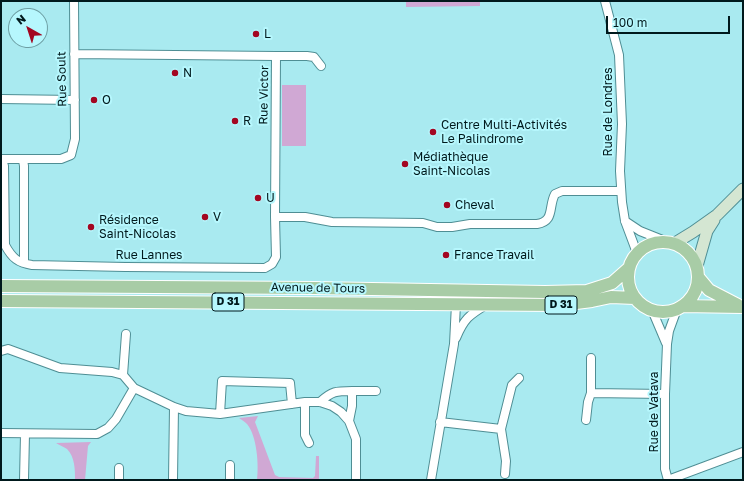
<!DOCTYPE html>
<meta charset="utf-8">
<style>
body{margin:0}
#map{position:relative;width:744px;height:481px;overflow:hidden;background:#a9eaf0;font-family:"Golos Text",sans-serif}
canvas{display:block}
.frame{position:absolute;inset:0;border:2px solid #00191c;pointer-events:none}
.north{position:absolute;left:8px;top:8px;width:40px;height:40px;box-sizing:border-box;background:#b6f7fd;border:1px solid #6d9ea3;border-radius:50%;rotate:321deg;font-size:11px;font-weight:700;line-height:16px;text-align:center;color:#00191c}
.north::after{content:'';display:block;margin:auto;width:14px;height:18px;background:#a30621;clip-path:polygon(50% 0,100% 100%,50% 72%,0 100%)}
.scale{position:absolute;left:606px;top:16px;width:124px;height:18px;box-sizing:border-box;border:2px solid #00191c;border-top:0;padding-left:5px;font-size:12px;line-height:14px;white-space:nowrap;color:#00191c;-webkit-text-stroke:3px #b6f7fd;paint-order:stroke}
</style>
<div id="map">
<canvas width="744" height="481"></canvas>
<div class="frame"></div>
<div class="north">N</div>
<div class="scale">100 m</div>
</div>
<script>
const context = document.querySelector('canvas').getContext('2d');
context.lineJoin = 'round';
function fill(path, color) { context.fillStyle = color; context.fill(path, 'evenodd'); }
function strokePath(path, color, width, dash) { context.strokeStyle = color; context.lineWidth = width; context.lineCap = dash ? 'butt' : 'round'; context.setLineDash(dash || []); context.stroke(path); }
function write(font, color, halo, rows, align = 'center') {
  context.font = font + ' "Golos Text",sans-serif'; context.lineWidth = 4; context.setLineDash([]); context.textBaseline = 'middle'; context.strokeStyle = halo; context.fillStyle = color; for (const [text, x, y, turn = 0] of rows) {
    context.save(); context.translate(x, y); context.rotate((+turn || 0) * Math.PI / 180); context.textAlign = isNaN(turn) ? turn : align; if (halo) context.strokeText(text, 0, 0); context.fillText(text, 0, 0); context.restore();
  }
}
const green = new Path2D(`
 M 406,1 L 480,1 L 480,6 L 406,7 Z
 M 282,85 L 306,85 L 306,146 L 282,146 Z
 M 258,416 L 255,422 L 275,475 L 279,477 L 313,478 L 315,476 L 316,456 L 319,456 L 319,480 L 257,480 C 259,465 257,436 247,424 C 245,422 242,420 239,418 Z
 M 91,442 L 88,446 L 85,480 L 75,480 C 75,470 75,457 67,449 C 64,447 59,445 56,443 Z`);
const street = new Path2D(`
 M 605,1 L 619,55 L 622,124 L 620,171 L 622,202 L 625,221 L 637,253
 M 276,56 L 307,56 L 314,57 L 321,66
 M 1,99 L 75,100
 M 1,159 L 61,159 L 71,155 L 75,139 L 74,1
 M 2,159 L 4,166 L 5,245 C 12,258 18,263 32,265 L 125,267 L 265,268 L 272,264 L 276,257 L 275,217 L 276,56 L 74,54
 M 23,160 L 24,166 L 24,263
 M 275,217 L 305,217 L 332,222 L 423,223 L 437,227 L 452,227 L 470,224 L 537,224 C 555,221 548,207 555,194 L 562,191 L 620,191
 M 625,221 L 640,231 L 665,241
 M 652,310 L 666,343
 M 456,338 C 464,319 469,315 486,305
 M 1,351 L 8,349 L 60,368 L 112,372 L 123,375 L 134,388 L 174,407 L 186,411 L 220,414 L 305,402 L 320,402 L 332,406 L 341,412 L 349,421 L 356,439 L 356,480
 M 123,375 L 126,334
 M 352,391 L 376,391
 M 591,393 L 665,394
 M 305,402 L 305,435 L 309,443
 M 320,402 C 332,391 336,391 352,391 L 352,406 L 349,421
 M 220,414 L 222,381 L 290,383 L 292,404
 M 586,420 L 588,402 L 591,393 L 591,358
 M 440,422 L 501,429
 M 1,433 L 97,434 L 108,428 L 116,419 L 134,388
 M 505,474 L 506,461 L 501,429 L 512,385 L 519,378
 M 24,480 L 25,434
 M 119,480 L 119,468
 M 173,480 L 174,407
 M 230,480 L 230,465
 M 431,480 L 454,344 L 456,304 L 468,297 L 477,295
 M 668,480 L 665,469 L 665,394 L 667,344 L 669,331 L 677,309
 M 668,480 L 743,452`);
const secondary = new Path2D(`
 M 675,243 L 693,232 L 717,215 L 743,189
 M 697,266 L 707,231 L 714,220`);
const primary = new Path2D(`
 M628 277a35 35 0 1 1 70 0a35 35 0 1 1-70 0Z
 M 699,278 L 709,290 L 738,305
 M 1,286 L 314,288 L 545,292 L 587,291 L 612,283 L 629,268
 M 1,301 L 560,305 L 592,301 L 611,297 L 635,298
 M 682,306 L 743,307`);
const markers = [
 [256,34,4,"#a30621"],
 [175,73,4,"#a30621"],
 [94,100,4,"#a30621"],
 [235,121,4,"#a30621"],
 [433,132,4,"#a30621"],
 [405,164,4,"#a30621"],
 [258,198,4,"#a30621"],
 [447,205,4,"#a30621"],
 [205,217,4,"#a30621"],
 [91,227,4,"#a30621"],
 [446,255,4,"#a30621"]
];
const shields = [
 [228,302,32],
 [561,305,32]
];
const shieldNames = [
 ["D 31",228,302],
 ["D 31",561,305]
];
const poiNames = [
 ["L",264,34],
 ["N",183,73],
 ["O",102,100],
 ["R",243,121],
 ["Centre Multi-Activités",441,125],
 ["Le Palindrome",441,139],
 ["Médiathèque",413,157],
 ["Saint-Nicolas",413,171],
 ["U",266,198],
 ["Cheval",455,205],
 ["V",213,217],
 ["Résidence",99,220],
 ["Saint-Nicolas",99,234],
 ["France Travail",454,255]
];
const streetNames = [
 ["Rue Soult",62,79,-91],
 ["Rue Victor",264,95,-89],
 ["Rue de Londres",608,112,-90],
 ["Rue Lannes",149,255],
 ["Avenue de Tours",318,288,1],
 ["Rue de Vatava",654,412,-90]
];
fill(green, '#d0a8d4');
strokePath(street, '#4f8e94', 10);
strokePath(secondary, '#4f8e94', 13);
strokePath(primary, '#fff', 14);
strokePath(street, '#fff', 8);
strokePath(secondary, '#d4e6d2', 11);
strokePath(primary, '#a8cca6', 12);
for (const [x, y, r, color] of markers) { const dot = new Path2D(); dot.arc(x, y, r, 0, 2 * Math.PI); context.fillStyle = color; context.fill(dot); strokePath(dot, '#b6f7fd', 1.5); }
for (const [x, y, w] of shields) { const box = new Path2D(); box.roundRect(x - w / 2, y - 9, w, 18, 3); context.fillStyle = '#b6f7fd'; context.fill(box); strokePath(box, '#00191c', 1); }
write('bold 11px', '#00191c', null, shieldNames);
write('12px', '#00191c', '#b6f7fd', poiNames, 'left');
write('12px', '#00191c', '#b6f7fd', streetNames);
</script>
